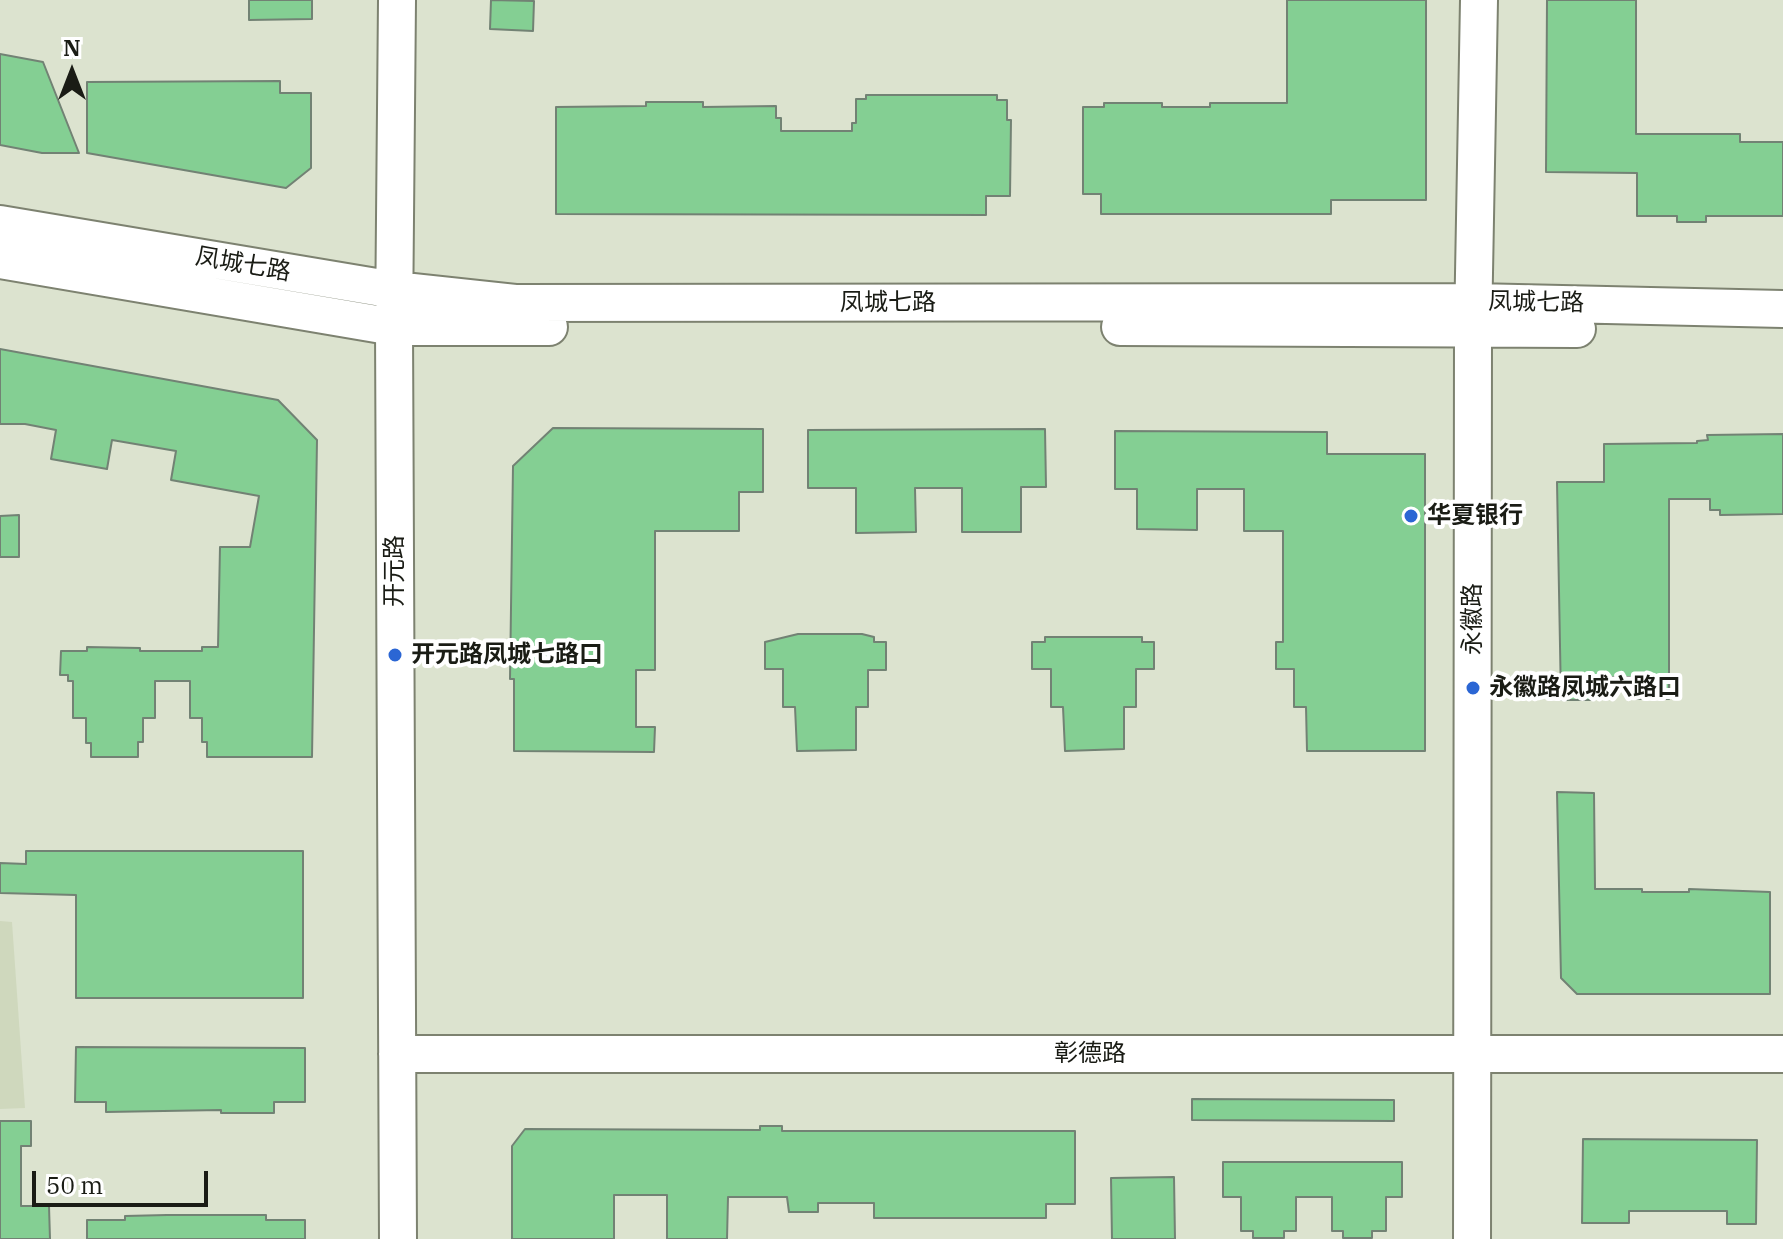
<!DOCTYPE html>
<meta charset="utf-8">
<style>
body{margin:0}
#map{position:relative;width:1783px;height:1239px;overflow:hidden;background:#dce3cf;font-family:"IBM Plex Serif",serif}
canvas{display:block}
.north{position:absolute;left:32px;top:32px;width:80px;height:80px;-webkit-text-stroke:6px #fff;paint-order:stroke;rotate:0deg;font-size:22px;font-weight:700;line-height:32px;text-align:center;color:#1a1c15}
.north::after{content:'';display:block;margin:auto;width:28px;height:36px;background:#1a1c15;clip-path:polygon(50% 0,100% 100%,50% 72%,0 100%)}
.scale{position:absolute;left:32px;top:1171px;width:176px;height:36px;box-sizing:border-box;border:4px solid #1a1c15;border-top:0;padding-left:10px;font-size:24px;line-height:28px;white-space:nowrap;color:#1a1c15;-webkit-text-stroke:6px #fff;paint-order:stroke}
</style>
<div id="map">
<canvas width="1783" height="1239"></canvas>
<div class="north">N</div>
<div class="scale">50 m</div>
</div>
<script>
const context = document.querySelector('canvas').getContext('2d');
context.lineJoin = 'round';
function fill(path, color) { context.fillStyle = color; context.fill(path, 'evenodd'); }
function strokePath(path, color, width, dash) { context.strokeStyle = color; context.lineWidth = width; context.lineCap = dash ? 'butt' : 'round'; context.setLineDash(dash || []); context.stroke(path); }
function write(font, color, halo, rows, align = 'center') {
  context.font = font + ' "IBM Plex Serif","Noto Sans SC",serif'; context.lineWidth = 8; context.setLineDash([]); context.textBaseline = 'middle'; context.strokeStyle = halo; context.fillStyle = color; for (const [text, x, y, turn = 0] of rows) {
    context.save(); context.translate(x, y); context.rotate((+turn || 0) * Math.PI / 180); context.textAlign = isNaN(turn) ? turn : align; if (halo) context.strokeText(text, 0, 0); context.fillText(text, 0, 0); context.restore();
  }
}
const built = new Path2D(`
 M 0,921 L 12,922 L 25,1108 L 0,1109 Z`);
const building = new Path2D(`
 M 249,0 L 312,0 L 312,19 L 249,20 Z
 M 491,0 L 534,1 L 533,31 L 490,29 Z
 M 1287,0 L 1426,0 L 1426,200 L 1331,200 L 1331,214 L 1101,214 L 1101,194 L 1083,194 L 1083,107 L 1104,107 L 1104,103 L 1162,103 L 1162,107 L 1210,107 L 1210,103 L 1287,103 Z
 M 1547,0 L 1636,0 L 1636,134 L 1740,134 L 1740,142 L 1783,142 L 1783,216 L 1706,216 L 1706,222 L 1677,222 L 1677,216 L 1637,216 L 1637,173 L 1546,172 Z
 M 0,54 L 43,62 L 79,153 L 42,153 L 0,145 Z
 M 280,81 L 280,93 L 311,93 L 311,168 L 286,188 L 87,153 L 87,82 Z
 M 866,95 L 997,95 L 997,100 L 1007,100 L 1007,120 L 1011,120 L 1010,196 L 986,196 L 986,215 L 556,214 L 556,107 L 646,106 L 646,102 L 703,102 L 703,107 L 776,106 L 776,118 L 781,118 L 781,131 L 852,131 L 852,123 L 856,123 L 856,99 L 866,99 Z
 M 0,349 L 278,400 L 317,440 L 312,757 L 207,757 L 207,742 L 202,742 L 202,718 L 190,718 L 190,681 L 155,681 L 155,718 L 143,718 L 143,742 L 138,742 L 138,757 L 91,757 L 91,743 L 86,743 L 86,718 L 73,718 L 73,681 L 68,681 L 68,675 L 60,675 L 61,651 L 87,651 L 87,647 L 140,648 L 140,651 L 202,651 L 202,647 L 218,647 L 220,547 L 250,547 L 259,496 L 171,480 L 176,451 L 112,440 L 107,469 L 51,459 L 56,430 L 25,424 L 0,424 Z
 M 553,428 L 763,429 L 763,492 L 739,492 L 739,531 L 655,531 L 655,670 L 636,670 L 636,727 L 655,727 L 654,752 L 514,751 L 514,679 L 510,679 L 513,466 Z
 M 1045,429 L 1046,487 L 1021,487 L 1021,532 L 962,532 L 962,488 L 915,488 L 916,532 L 856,533 L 856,488 L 808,488 L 808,430 Z
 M 1115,431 L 1327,432 L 1327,454 L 1425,454 L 1425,751 L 1307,751 L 1306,707 L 1294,707 L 1294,669 L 1276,669 L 1276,642 L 1283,642 L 1283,531 L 1244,531 L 1244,489 L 1197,489 L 1197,530 L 1137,529 L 1137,489 L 1115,489 Z
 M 1783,434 L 1783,514 L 1720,515 L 1720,510 L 1710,510 L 1710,499 L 1669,499 L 1669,699 L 1630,699 L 1630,677 L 1592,677 L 1592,700 L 1561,700 L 1557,482 L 1604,482 L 1604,444 L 1697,443 L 1697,441 L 1708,440 L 1707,435 Z
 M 19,515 L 19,557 L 0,557 L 0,516 Z
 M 798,634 L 862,634 L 874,637 L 874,642 L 886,642 L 886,670 L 868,670 L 868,707 L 856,707 L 856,750 L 797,751 L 795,707 L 783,707 L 783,669 L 765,669 L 765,642 Z
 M 1045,637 L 1142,637 L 1142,642 L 1154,642 L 1154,669 L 1136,669 L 1136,707 L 1124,707 L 1124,749 L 1065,751 L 1063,707 L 1051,707 L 1051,669 L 1032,669 L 1032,642 L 1045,642 Z
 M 1557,792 L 1594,793 L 1595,889 L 1642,889 L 1642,892 L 1689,892 L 1689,889 L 1770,892 L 1770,994 L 1577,994 L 1561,978 Z
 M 26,851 L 303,851 L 303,998 L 76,998 L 76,895 L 0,893 L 0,863 L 26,864 Z
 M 76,1047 L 305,1048 L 305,1102 L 274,1102 L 274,1113 L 221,1113 L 221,1110 L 106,1112 L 106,1102 L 75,1102 Z
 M 1192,1099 L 1394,1100 L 1394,1121 L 1192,1120 Z
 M 0,1121 L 31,1121 L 31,1146 L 21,1146 L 21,1206 L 49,1206 L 50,1239 L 0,1239 Z
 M 760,1126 L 782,1126 L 782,1131 L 1075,1131 L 1075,1204 L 1046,1204 L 1046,1218 L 874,1218 L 874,1203 L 818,1203 L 818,1212 L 789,1212 L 787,1197 L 728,1197 L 727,1239 L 667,1239 L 667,1195 L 614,1195 L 614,1239 L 512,1239 L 512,1146 L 525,1129 L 760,1130 Z
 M 1583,1139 L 1757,1140 L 1756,1224 L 1727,1224 L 1727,1211 L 1629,1211 L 1629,1223 L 1582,1223 Z
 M 1223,1162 L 1402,1162 L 1402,1197 L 1386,1197 L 1386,1231 L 1372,1231 L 1372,1238 L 1343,1238 L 1343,1231 L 1332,1231 L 1332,1197 L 1296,1197 L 1296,1231 L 1284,1231 L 1284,1238 L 1253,1238 L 1253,1231 L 1241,1231 L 1241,1197 L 1223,1197 Z
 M 1174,1177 L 1175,1239 L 1112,1239 L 1111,1178 Z
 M 167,1215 L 266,1215 L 266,1220 L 305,1220 L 305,1239 L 87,1239 L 87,1220 L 125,1220 L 125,1216 Z`);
const secondary = new Path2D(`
 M 397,0 L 394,327 L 398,1239
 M 0,224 L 394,290 L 515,303 L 1474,302 L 1783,309
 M 0,260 L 394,327 L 549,327
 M 1120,327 L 1577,329
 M 397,1054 L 1783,1054
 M 1472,1239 L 1473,328 L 1479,0`);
const markers = [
 [1411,516,8,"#2b66d4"],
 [395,655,8,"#2b66d4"],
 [1473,688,8,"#2b66d4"]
];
const streetNames = [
 ["凤城七路",243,265,10],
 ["凤城七路",888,303],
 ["凤城七路",1536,303,1],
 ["开元路",395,571,-90],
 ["永徽路",1473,619,-90],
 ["彰德路",1090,1054]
];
const poiNames = [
 ["华夏银行",1427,516],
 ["开元路凤城七路口",411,655],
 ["永徽路凤城六路口",1489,688]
];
fill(built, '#cfd8bd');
fill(building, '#84cf93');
strokePath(building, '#728274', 2);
strokePath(secondary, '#7d8270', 40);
strokePath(secondary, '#fff', 36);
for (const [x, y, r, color] of markers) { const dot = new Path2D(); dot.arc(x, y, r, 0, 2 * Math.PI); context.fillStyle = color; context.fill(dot); strokePath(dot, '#fff', 3); }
write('24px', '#1a1c15', '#fff', streetNames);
write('bold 24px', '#1a1c15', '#fff', poiNames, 'left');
</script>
